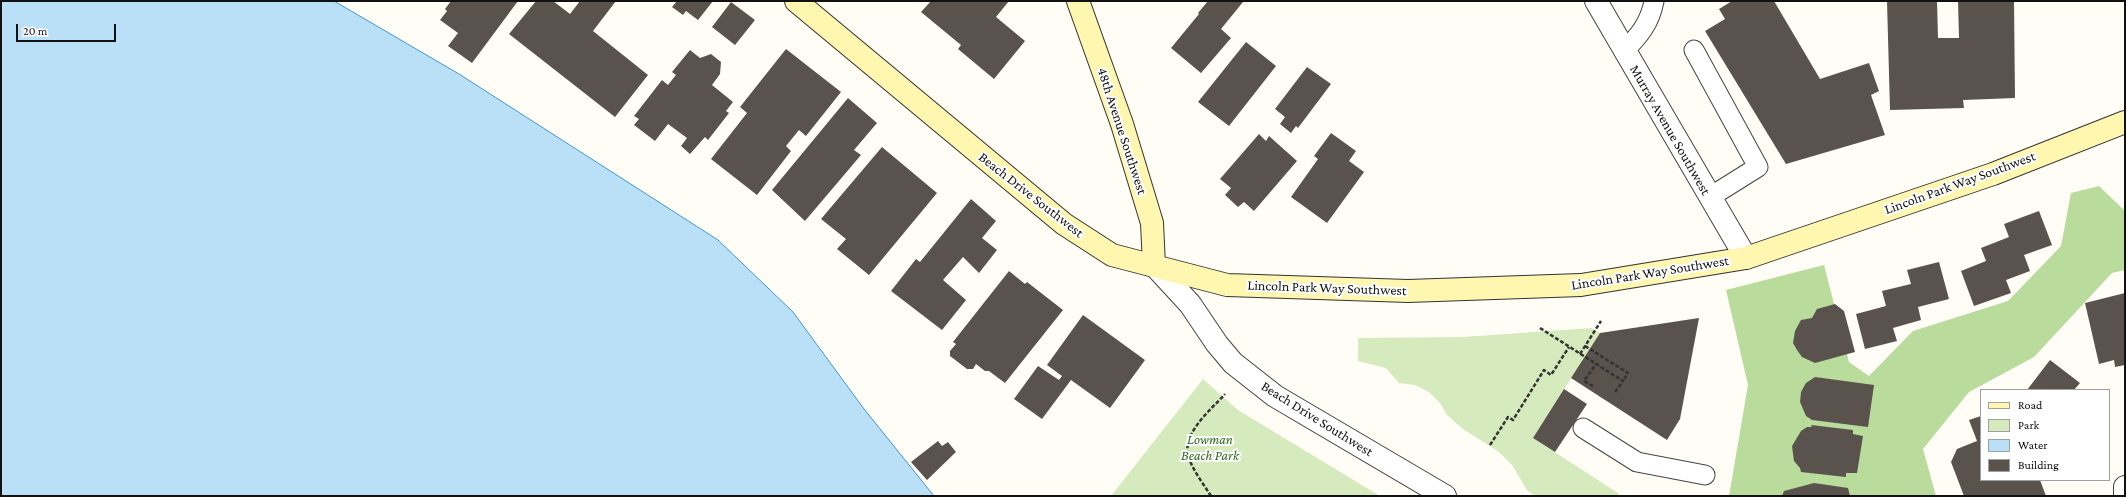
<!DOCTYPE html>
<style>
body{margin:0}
#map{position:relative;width:2126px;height:497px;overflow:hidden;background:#fffdf5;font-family:"Crimson Pro",serif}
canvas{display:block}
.frame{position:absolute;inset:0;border:2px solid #111;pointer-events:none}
.legend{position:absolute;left:1980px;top:389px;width:130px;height:92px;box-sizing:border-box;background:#fff;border:1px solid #a0a0a0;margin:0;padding:5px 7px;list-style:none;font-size:12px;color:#111}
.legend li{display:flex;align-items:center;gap:8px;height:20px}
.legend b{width:20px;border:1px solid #a0a0a0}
.scale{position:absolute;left:16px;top:24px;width:100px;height:18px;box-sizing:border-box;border:2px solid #111;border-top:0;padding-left:5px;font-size:12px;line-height:14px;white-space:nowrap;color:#111;-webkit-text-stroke:3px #fff;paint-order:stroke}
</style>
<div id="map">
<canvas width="2126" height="497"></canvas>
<div class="frame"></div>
<ul class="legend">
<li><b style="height:5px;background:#fff6b0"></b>Road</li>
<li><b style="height:11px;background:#d5ebbd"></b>Park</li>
<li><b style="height:11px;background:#b9e0f7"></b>Water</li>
<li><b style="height:11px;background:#5a524d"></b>Building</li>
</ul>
<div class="scale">20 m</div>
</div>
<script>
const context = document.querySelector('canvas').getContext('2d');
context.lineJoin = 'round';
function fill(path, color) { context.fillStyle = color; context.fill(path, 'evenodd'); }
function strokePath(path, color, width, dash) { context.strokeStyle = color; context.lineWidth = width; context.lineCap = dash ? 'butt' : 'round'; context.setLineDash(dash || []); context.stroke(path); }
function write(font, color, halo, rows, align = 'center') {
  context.font = font + ' "Crimson Pro",serif'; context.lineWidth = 4; context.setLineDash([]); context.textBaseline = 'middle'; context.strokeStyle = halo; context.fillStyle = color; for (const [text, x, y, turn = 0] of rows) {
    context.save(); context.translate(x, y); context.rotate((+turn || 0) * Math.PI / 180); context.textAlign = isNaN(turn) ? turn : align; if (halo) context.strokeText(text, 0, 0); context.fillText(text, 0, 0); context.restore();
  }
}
const green = new Path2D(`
 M 1591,328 L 1600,333 L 1533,438 L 1618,493 L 1619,496 L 1535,496 L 1527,490 L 1512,465 L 1499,452 L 1463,429 L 1447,415 L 1440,403 L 1429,392 L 1415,385 L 1399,383 L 1386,368 L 1358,361 L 1358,338 L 1463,337 Z
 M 1203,379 L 1238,410 L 1380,496 L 1111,496 Z`);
const forest = new Path2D(`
 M 2099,186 L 2125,211 L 2125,270 L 2112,273 L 2034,357 L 1969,392 L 1923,449 L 1936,496 L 1729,496 L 1748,385 L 1726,290 L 1824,265 L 1849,362 L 1869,376 L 1913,331 L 2008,301 L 2061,246 L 2071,193 Z`);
const water = new Path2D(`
 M 1,1 L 334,1 L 459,74 L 718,240 L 793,312 L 864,409 L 934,496 L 1,496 Z`);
const building = new Path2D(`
 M 451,1 L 455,2 L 518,1 L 472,63 L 448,46 L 458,33 L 440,20 L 447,11 L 445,9 Z
 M 536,1 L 553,1 L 570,14 L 580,1 L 616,1 L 593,31 L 648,75 L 615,117 L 509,34 Z
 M 677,1 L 713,1 L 698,20 L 686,11 L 683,15 L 672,7 Z
 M 931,1 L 1009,1 L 996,17 L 1025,41 L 994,79 L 958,49 L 961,45 L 921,12 Z
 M 1208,1 L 1243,2 L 1221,29 L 1231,38 L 1201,73 L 1171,48 L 1199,14 L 1198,13 Z
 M 1732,1 L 1774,1 L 1820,79 L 1869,63 L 1879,91 L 1871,95 L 1885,135 L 1786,164 L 1705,31 L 1725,19 L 1719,9 Z
 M 1887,1 L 1937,1 L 1938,38 L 1959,38 L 1958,1 L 2014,1 L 2015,98 L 1963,100 L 1964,108 L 1890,110 Z
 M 731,2 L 755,20 L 735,45 L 712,27 Z
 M 1246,42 L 1276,66 L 1229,126 L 1198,102 Z
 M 786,49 L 841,92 L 806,136 L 799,130 L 786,146 L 791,151 L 757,195 L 711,159 L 747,113 L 740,107 Z
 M 690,50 L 700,58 L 711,54 L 721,62 L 720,74 L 712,85 L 733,102 L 726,111 L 729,113 L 708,140 L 705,137 L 690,154 L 681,146 L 687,138 L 668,124 L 655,141 L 634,125 L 639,119 L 634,116 L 662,80 L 668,85 L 676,75 L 672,72 Z
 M 1307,67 L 1331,84 L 1298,128 L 1296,126 L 1291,133 L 1280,124 L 1285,117 L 1275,109 Z
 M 848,98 L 877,123 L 854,150 L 861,155 L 805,221 L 772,190 Z
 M 1331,133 L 1356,151 L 1349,161 L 1364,172 L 1327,223 L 1291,197 L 1318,159 L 1314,156 Z
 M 1259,134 L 1266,141 L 1269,136 L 1297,161 L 1254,211 L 1244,202 L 1238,207 L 1225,195 L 1231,188 L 1220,179 Z
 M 882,147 L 937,193 L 869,275 L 837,249 L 846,239 L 821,219 Z
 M 971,199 L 996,221 L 982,238 L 997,250 L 979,273 L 963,257 L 943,280 L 966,300 L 942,330 L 891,291 L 916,259 L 920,262 Z
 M 2039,211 L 2052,245 L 2024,255 L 2030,271 L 2006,280 L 2011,293 L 1974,306 L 1961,271 L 1986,261 L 1981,248 L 2009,237 L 2004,224 Z
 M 1939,262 L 1949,299 L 1918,307 L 1921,320 L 1893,328 L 1897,341 L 1865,349 L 1856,314 L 1886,306 L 1882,291 L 1911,284 L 1907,270 Z
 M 1009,271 L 1025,284 L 1027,282 L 1063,310 L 1005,383 L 989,371 L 985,371 L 976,364 L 973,369 L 967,369 L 950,356 L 950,351 L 956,344 L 953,342 Z
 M 2125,293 L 2125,365 L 2115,367 L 2114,360 L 2099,364 L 2085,303 Z
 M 1835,304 L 1844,311 L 1855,352 L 1815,363 L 1802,357 L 1797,350 L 1793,343 L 1795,331 L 1801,320 L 1812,318 L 1817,309 Z
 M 1083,315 L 1145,360 L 1110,408 L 1071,380 L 1042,419 L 1014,399 L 1038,366 L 1059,380 L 1062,376 L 1047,365 Z
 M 1699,318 L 1680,419 L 1667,440 L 1571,378 L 1600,333 Z
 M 2050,360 L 2080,383 L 2074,390 L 2027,390 Z
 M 1815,377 L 1874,385 L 1868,427 L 1812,420 L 1806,416 L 1800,402 L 1801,392 L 1806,383 Z
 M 1564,389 L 1587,404 L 1555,452 L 1533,438 Z
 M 1981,416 L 1981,480 L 2040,480 L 2046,496 L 1964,496 L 1951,462 L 1957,449 L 1977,441 L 1969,420 Z
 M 1811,425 L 1853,430 L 1853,434 L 1863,436 L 1857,473 L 1846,473 L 1846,477 L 1801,472 L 1800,468 L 1794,461 L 1792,446 L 1801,431 L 1807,427 L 1812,427 Z
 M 938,441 L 942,446 L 948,442 L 956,452 L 927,480 L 911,462 Z
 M 1814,483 L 1848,488 L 1850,496 L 1782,496 L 1784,491 Z`);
const path = new Path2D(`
 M 1540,328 L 1623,381 L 1615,392
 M 1585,346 L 1628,373 L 1623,381
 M 1580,354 L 1601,321
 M 1593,386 L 1584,381 L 1596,364
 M 1490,445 L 1508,417 L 1513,420 L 1544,370 L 1551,375 L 1569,347
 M 1211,496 C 1204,485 1195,473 1190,461 C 1178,436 1210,411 1225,394`);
const lane = new Path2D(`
 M 1694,50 L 1758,167 L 1710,197
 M 1624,51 C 1639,36 1650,23 1654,1
 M 1583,428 L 1637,462 L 1705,475`);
const street = new Path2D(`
 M 1596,1 L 1746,258
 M 1154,265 L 1190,304 L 1217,344 L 1233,363 L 1275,396 L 1445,496
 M 2125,487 L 2125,494`);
const secondary = new Path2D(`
 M 796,1 L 1064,224 L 1112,255 L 1227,285 L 1408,291 L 1581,285 L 1746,258 L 1993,174 L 2125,122
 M 1078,1 L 1122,124 L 1152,223 L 1154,265`);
const streetNames = [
 ["Murray Avenue Southwest",1670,130,60],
 ["48th Avenue Southwest",1122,131,72],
 ["Lincoln Park Way Southwest",1960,183,-20],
 ["Beach Drive Southwest",1031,195,38],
 ["Lincoln Park Way Southwest",1650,273,-9],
 ["Lincoln Park Way Southwest",1327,288,2],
 ["Beach Drive Southwest",1317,419,32]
];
const parkNames = [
 ["Lowman",1210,440],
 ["Beach Park",1210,456]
];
fill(green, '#d5ebbd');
fill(forest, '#b9dc9c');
fill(water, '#b9e0f7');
strokePath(water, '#3f96cf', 1);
fill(building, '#5a524d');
strokePath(lane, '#444', 21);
strokePath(street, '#444', 24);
strokePath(secondary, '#333', 24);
strokePath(path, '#333', 2.5, [4, 2]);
strokePath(lane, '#fff', 19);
strokePath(street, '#fff', 22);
strokePath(secondary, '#fff6b0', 22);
write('14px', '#111', '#fff', streetNames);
write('italic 14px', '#2f6b1f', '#fff', parkNames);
</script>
